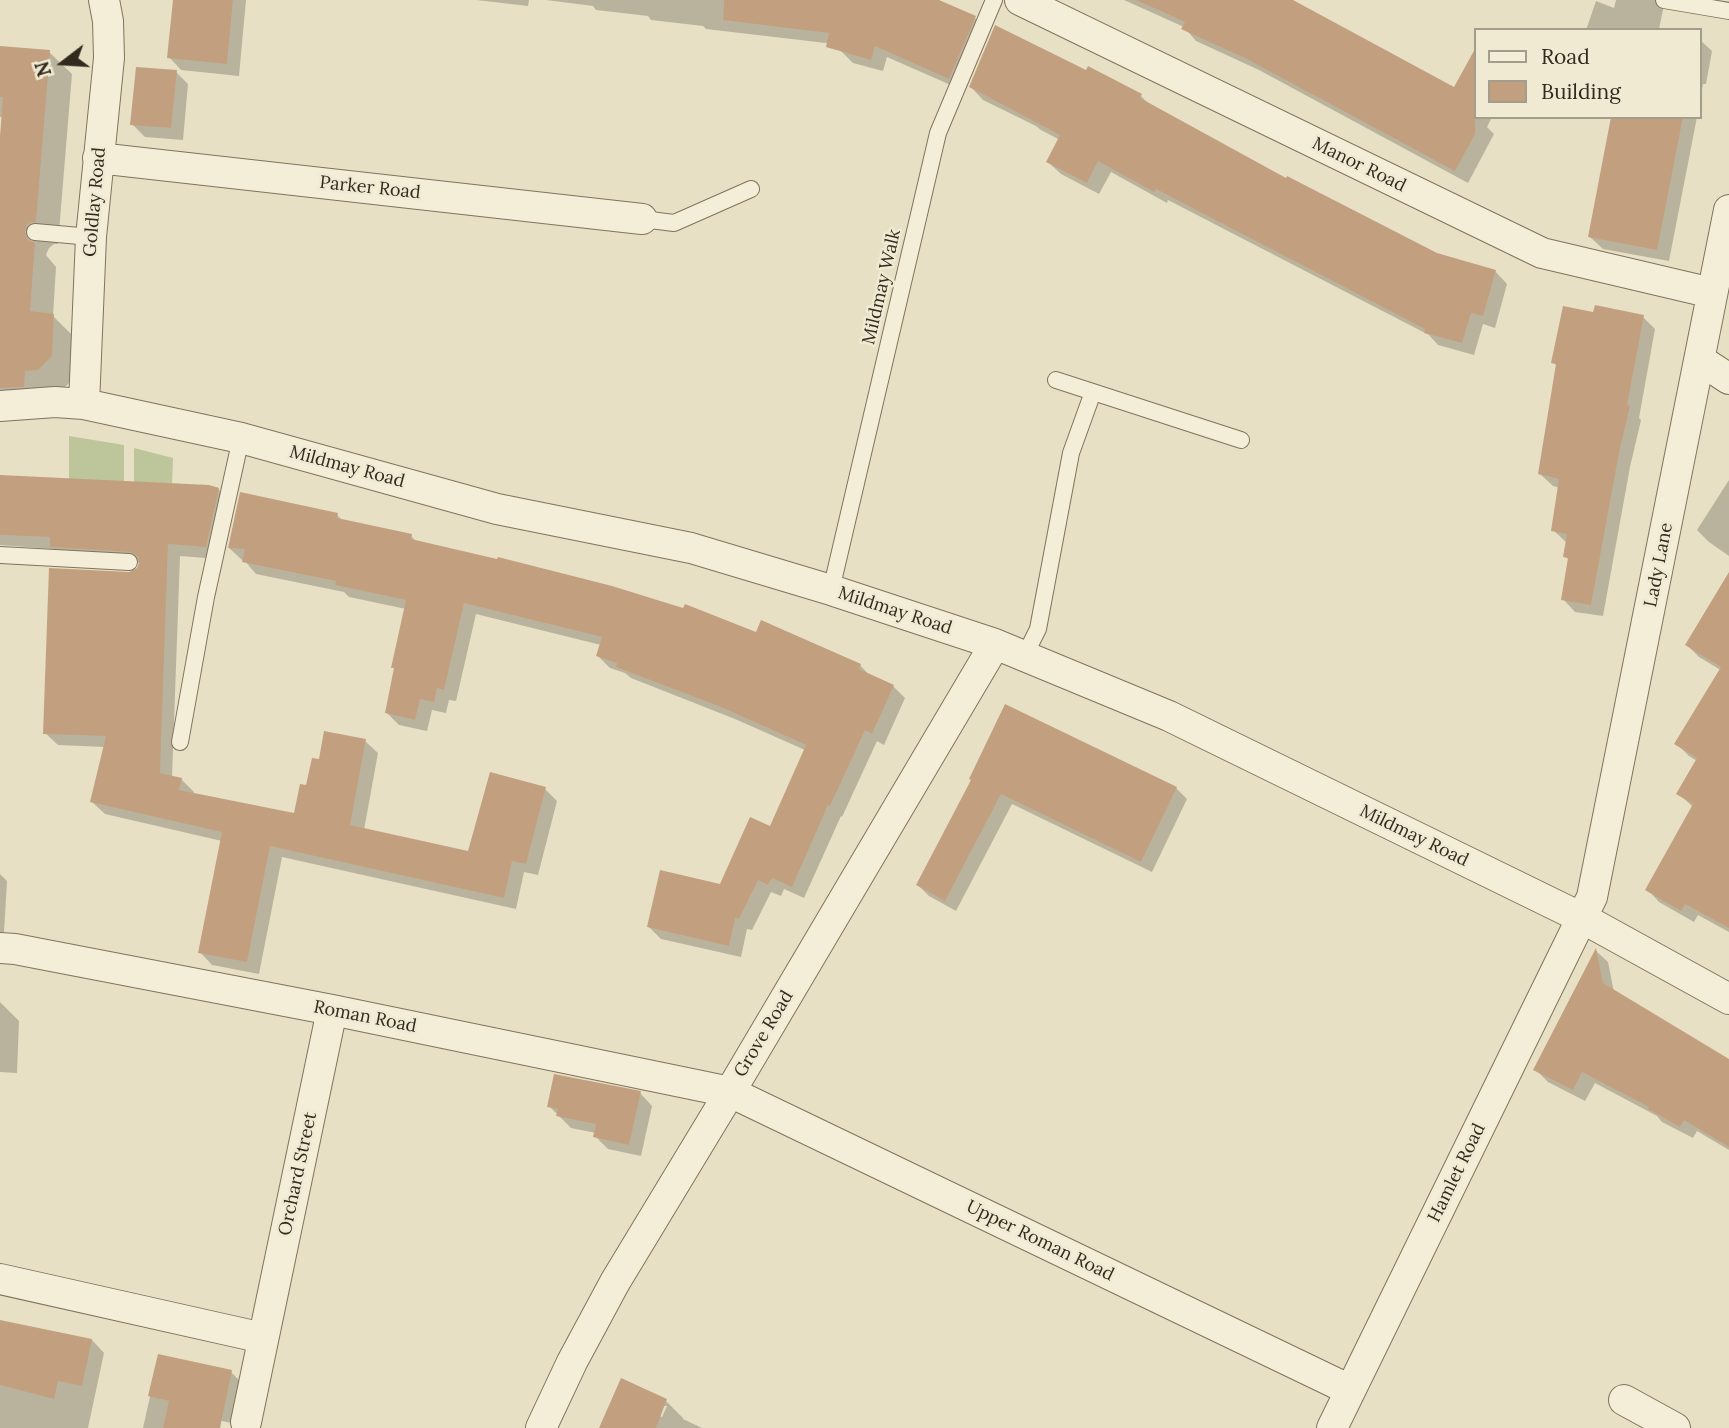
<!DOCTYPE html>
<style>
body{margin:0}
#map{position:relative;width:1729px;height:1428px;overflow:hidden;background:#e8e0c5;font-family:Lora,serif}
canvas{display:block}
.legend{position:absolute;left:1474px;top:28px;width:228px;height:91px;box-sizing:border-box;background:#f1ead3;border:2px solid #a59d8b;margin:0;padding:9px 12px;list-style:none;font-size:21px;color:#332a1f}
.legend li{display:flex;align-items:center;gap:14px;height:35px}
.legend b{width:35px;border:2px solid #a59d8b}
.north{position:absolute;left:28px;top:28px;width:70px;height:70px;-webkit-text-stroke:5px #f1ead3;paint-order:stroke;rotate:253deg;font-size:19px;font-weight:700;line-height:28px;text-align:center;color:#332a1f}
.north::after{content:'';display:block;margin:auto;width:24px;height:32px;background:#332a1f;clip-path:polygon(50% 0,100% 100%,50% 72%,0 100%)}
</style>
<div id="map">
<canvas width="1729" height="1428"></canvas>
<ul class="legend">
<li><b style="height:9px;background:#f4edd7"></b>Road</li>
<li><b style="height:19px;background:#c2a07f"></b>Building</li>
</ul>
<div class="north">N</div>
</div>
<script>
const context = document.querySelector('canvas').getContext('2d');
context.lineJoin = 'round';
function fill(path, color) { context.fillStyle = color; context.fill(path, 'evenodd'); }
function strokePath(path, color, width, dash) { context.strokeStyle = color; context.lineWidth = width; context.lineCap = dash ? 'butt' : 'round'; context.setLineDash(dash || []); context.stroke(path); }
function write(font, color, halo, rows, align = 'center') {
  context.font = font + ' Lora,serif'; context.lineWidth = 5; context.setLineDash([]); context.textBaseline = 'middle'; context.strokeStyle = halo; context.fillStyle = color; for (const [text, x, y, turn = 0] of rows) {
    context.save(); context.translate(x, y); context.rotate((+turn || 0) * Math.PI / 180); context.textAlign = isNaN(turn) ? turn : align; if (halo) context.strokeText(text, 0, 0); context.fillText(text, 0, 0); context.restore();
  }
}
const green = new Path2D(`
 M 69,436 L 124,445 L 124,482 L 69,479 Z
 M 134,448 L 173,458 L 172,485 L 134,482 Z`);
const shadow = new Path2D(`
 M 174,0 L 246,0 L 239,76 L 181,70 L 169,57 Z
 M 476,0 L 529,0 L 528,6 Z
 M 546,0 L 934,0 L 975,18 L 987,30 L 962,90 L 887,57 L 883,71 L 853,63 L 840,50 L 843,45 L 706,29 L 703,26 L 651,20 L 648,16 L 596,10 L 593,6 Z
 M 1124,0 L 1293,0 L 1297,4 L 1454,90 L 1456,87 L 1475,97 L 1475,117 L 1492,117 L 1487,127 L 1494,134 L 1468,183 L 1259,70 L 1196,41 L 1184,27 Z
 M 1616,0 L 1665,0 L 1659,29 L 1664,30 L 1586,30 L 1596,1 L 1614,8 Z
 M 1699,39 L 1712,51 L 1706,84 L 1703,84 L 1699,104 Z
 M 0,48 L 49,52 L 72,74 L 58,244 L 54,244 L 49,248 L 46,255 L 56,267 L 53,316 L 75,338 L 73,379 L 60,392 L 0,396 L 0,158 L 3,117 L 0,117 Z
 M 176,72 L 188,84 L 183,140 L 145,137 L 132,124 Z
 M 1086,72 L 1141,96 L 1150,105 L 1287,180 L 1436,254 L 1495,271 L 1507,284 L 1495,328 L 1483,324 L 1474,355 L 1438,345 L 1429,335 L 1168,200 L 1167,203 L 1111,172 L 1099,194 L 1061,174 L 1048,162 L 1060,140 L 1041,130 L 1036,126 L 983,100 L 971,87 Z
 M 1612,117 L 1697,117 L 1669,261 L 1603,249 L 1590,237 Z
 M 1594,314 L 1643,317 L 1655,329 L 1639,418 L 1641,420 L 1630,467 L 1603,616 L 1575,612 L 1563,599 L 1569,560 L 1565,556 L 1567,543 L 1553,530 L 1560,488 L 1553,486 L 1540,474 L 1558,367 L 1553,362 Z
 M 0,476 L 218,489 L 231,502 L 218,559 L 180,556 L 172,777 L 181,779 L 194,792 L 193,795 L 295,816 L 320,761 L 365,741 L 378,753 L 364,830 L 469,853 L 545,789 L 557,801 L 538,875 L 524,872 L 516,909 L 282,857 L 259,974 L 212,965 L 200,952 L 222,841 L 105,814 L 92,802 L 105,747 L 58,745 L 45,733 L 141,563 L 64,559 L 54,549 L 0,545 Z
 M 1729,480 L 1729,556 L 1709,542 L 1697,530 Z
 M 337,515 L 343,521 L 411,536 L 418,543 L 757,634 L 860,665 L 870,676 L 893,686 L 905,698 L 884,745 L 877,741 L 842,817 L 841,816 L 804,898 L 784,889 L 781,896 L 771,892 L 752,930 L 747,929 L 741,957 L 661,939 L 649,927 L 721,886 L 771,828 L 805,750 L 735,719 L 631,678 L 625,673 L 610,668 L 598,656 L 601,645 L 476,614 L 456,701 L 449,700 L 446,713 L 432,710 L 427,731 L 399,725 L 387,713 L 396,670 L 393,667 L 406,609 L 349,597 L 344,592 L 256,574 L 244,560 L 242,560 L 229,548 Z
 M 1729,587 L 1729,675 L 1699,657 L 1687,645 Z
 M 1729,688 L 1729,932 L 1698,915 L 1694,922 L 1659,902 L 1647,889 L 1693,807 L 1678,793 L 1697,761 L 1689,756 L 1676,743 Z
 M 973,780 L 1176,788 L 1187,799 L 1152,872 L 1012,804 L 956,911 L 929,896 L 918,885 Z
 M 0,874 L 7,881 L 4,932 L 0,932 Z
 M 1596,951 L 1608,962 L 1614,992 L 1729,1061 L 1729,1150 L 1697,1131 L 1693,1138 L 1662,1122 L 1657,1116 L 1595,1083 L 1585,1101 L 1548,1082 L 1535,1069 Z
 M 0,1002 L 19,1021 L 17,1073 L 0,1072 Z
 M 640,1093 L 652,1106 L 641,1156 L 608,1149 L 595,1136 L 596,1133 L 571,1128 L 549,1106 Z
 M 0,1321 L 92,1340 L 104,1353 L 88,1428 L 0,1428 Z
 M 159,1356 L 231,1372 L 244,1385 L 236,1424 L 208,1418 L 206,1428 L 143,1428 Z
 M 666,1401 L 683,1418 L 683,1419 L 702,1428 L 601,1428 ZM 663,1406 L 667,1406 L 662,1417 L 659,1416 Z`);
const building = new Path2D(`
 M 173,0 L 233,0 L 227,64 L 167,58 Z
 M 724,0 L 939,0 L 976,16 L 949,79 L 875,46 L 871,60 L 826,47 L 829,33 L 723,20 Z
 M 1136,0 L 1293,0 L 1454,87 L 1475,49 L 1475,134 L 1455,171 L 1245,58 L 1181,29 L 1185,22 Z
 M 995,25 L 1086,70 L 1088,66 L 1142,94 L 1140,98 L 1286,178 L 1287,176 L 1437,253 L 1496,270 L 1483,316 L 1471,313 L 1462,343 L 1424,333 L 1425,329 L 1156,189 L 1154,192 L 1098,161 L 1087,183 L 1046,162 L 1060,135 L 969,87 Z
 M 0,46 L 50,50 L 36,222 L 31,222 L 27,225 L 25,232 L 28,240 L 35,243 L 30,311 L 54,314 L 52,356 L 38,370 L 25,371 L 24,387 L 0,388 L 0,136 L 3,97 L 0,97 Z
 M 136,67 L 177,70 L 171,128 L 130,125 Z
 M 1611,117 L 1683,117 L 1657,250 L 1588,237 Z
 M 1595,305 L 1644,315 L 1627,405 L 1630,406 L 1619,453 L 1591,605 L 1561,600 L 1568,558 L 1563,557 L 1567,534 L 1551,531 L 1559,479 L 1538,474 L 1556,364 L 1551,363 L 1563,306 L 1593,312 Z
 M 0,475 L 209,485 L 219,488 L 206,547 L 168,544 L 160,773 L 182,778 L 179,790 L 294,813 L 300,784 L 306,785 L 312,758 L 319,759 L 324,731 L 366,739 L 350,825 L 468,851 L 490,772 L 546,787 L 526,864 L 512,861 L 504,898 L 270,846 L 247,962 L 198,953 L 222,832 L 90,802 L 106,736 L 43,734 L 49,568 L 129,572 L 137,568 L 139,563 L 139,558 L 135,554 L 130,552 L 50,547 L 50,537 L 0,535 Z
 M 240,492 L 338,513 L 337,518 L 412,534 L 411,539 L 497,559 L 498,557 L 612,586 L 683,608 L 685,604 L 756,632 L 761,620 L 861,664 L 859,669 L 894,685 L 872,734 L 865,730 L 830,806 L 828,805 L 792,887 L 772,878 L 768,885 L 758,880 L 739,919 L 735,918 L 729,946 L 647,927 L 660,870 L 720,884 L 750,817 L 770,826 L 806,745 L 721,707 L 616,667 L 617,663 L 596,656 L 602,637 L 464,603 L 444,690 L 437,688 L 434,702 L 420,699 L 415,720 L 385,713 L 394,668 L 391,668 L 406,600 L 335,585 L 336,581 L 242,562 L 245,549 L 228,548 Z
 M 1729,572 L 1729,928 L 1685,904 L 1681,911 L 1645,890 L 1693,804 L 1676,794 L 1697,758 L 1674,744 L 1721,667 L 1685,645 Z
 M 1005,704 L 1177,787 L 1141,862 L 1001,794 L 945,901 L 916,885 L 971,780 L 969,779 Z
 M 1596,948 L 1603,983 L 1729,1059 L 1729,1147 L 1684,1120 L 1680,1127 L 1648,1109 L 1649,1107 L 1582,1072 L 1573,1090 L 1533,1070 Z
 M 554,1074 L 641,1091 L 629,1145 L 593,1137 L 596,1124 L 556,1116 L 558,1109 L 547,1107 Z
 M 0,1320 L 92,1339 L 82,1386 L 58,1381 L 54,1399 L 0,1385 Z
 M 158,1354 L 232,1370 L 220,1428 L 163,1428 L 169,1401 L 148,1396 Z
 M 621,1378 L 667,1399 L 656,1428 L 599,1428 Z`);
const service = new Path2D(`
 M 1664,0 L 1729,11
 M 642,219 L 674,223 L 751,189
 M 35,232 L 91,237
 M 1056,380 L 1241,440
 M 0,555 L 129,562
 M 831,590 L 938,133 L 994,0
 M 1024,657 L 1038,629 L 1071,453 L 1093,392
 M 180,742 L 206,597 L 241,438`);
const minor = new Path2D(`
 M 1020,0 L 1542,253 L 1712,293
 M 98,158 L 642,219
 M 1700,360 L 1729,379
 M 84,404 L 91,237 L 109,58 L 108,21 L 104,0
 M 0,406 L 55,402 L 84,404 L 241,438 L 497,509 L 691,548 L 831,590 L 995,644 L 1169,716 L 1582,918 L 1729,999
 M 0,948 L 15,949 L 332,1010 L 730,1092 L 1350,1390
 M 0,1279 L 263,1338
 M 1624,1400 L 1675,1428
 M 246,1422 L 332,1010
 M 541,1428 L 572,1362 L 615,1282 L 730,1092 L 995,644
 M 1332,1428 L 1592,897 L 1729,210`);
const streetNames = [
 ["Manor Road",1359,165,26],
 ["Parker Road",370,188,6],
 ["Goldlay Road",95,202,-85],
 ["Mildmay Walk",882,287,-77],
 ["Mildmay Road",347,467,15],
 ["Lady Lane",1659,565,-79],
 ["Mildmay Road",895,611,18],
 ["Mildmay Road",1414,836,26],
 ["Roman Road",365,1017,11],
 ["Grove Road",764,1034,-59],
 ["Hamlet Road",1457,1173,-64],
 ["Orchard Street",298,1174,-78],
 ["Upper Roman Road",1040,1241,26]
];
fill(green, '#bdc59a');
fill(shadow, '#0003');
fill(building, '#c2a07f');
strokePath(service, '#81735d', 18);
strokePath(minor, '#81735d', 32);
strokePath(service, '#f4edd7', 16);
strokePath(minor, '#f4edd7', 30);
write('18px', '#332a1f', '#f1ead3', streetNames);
</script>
